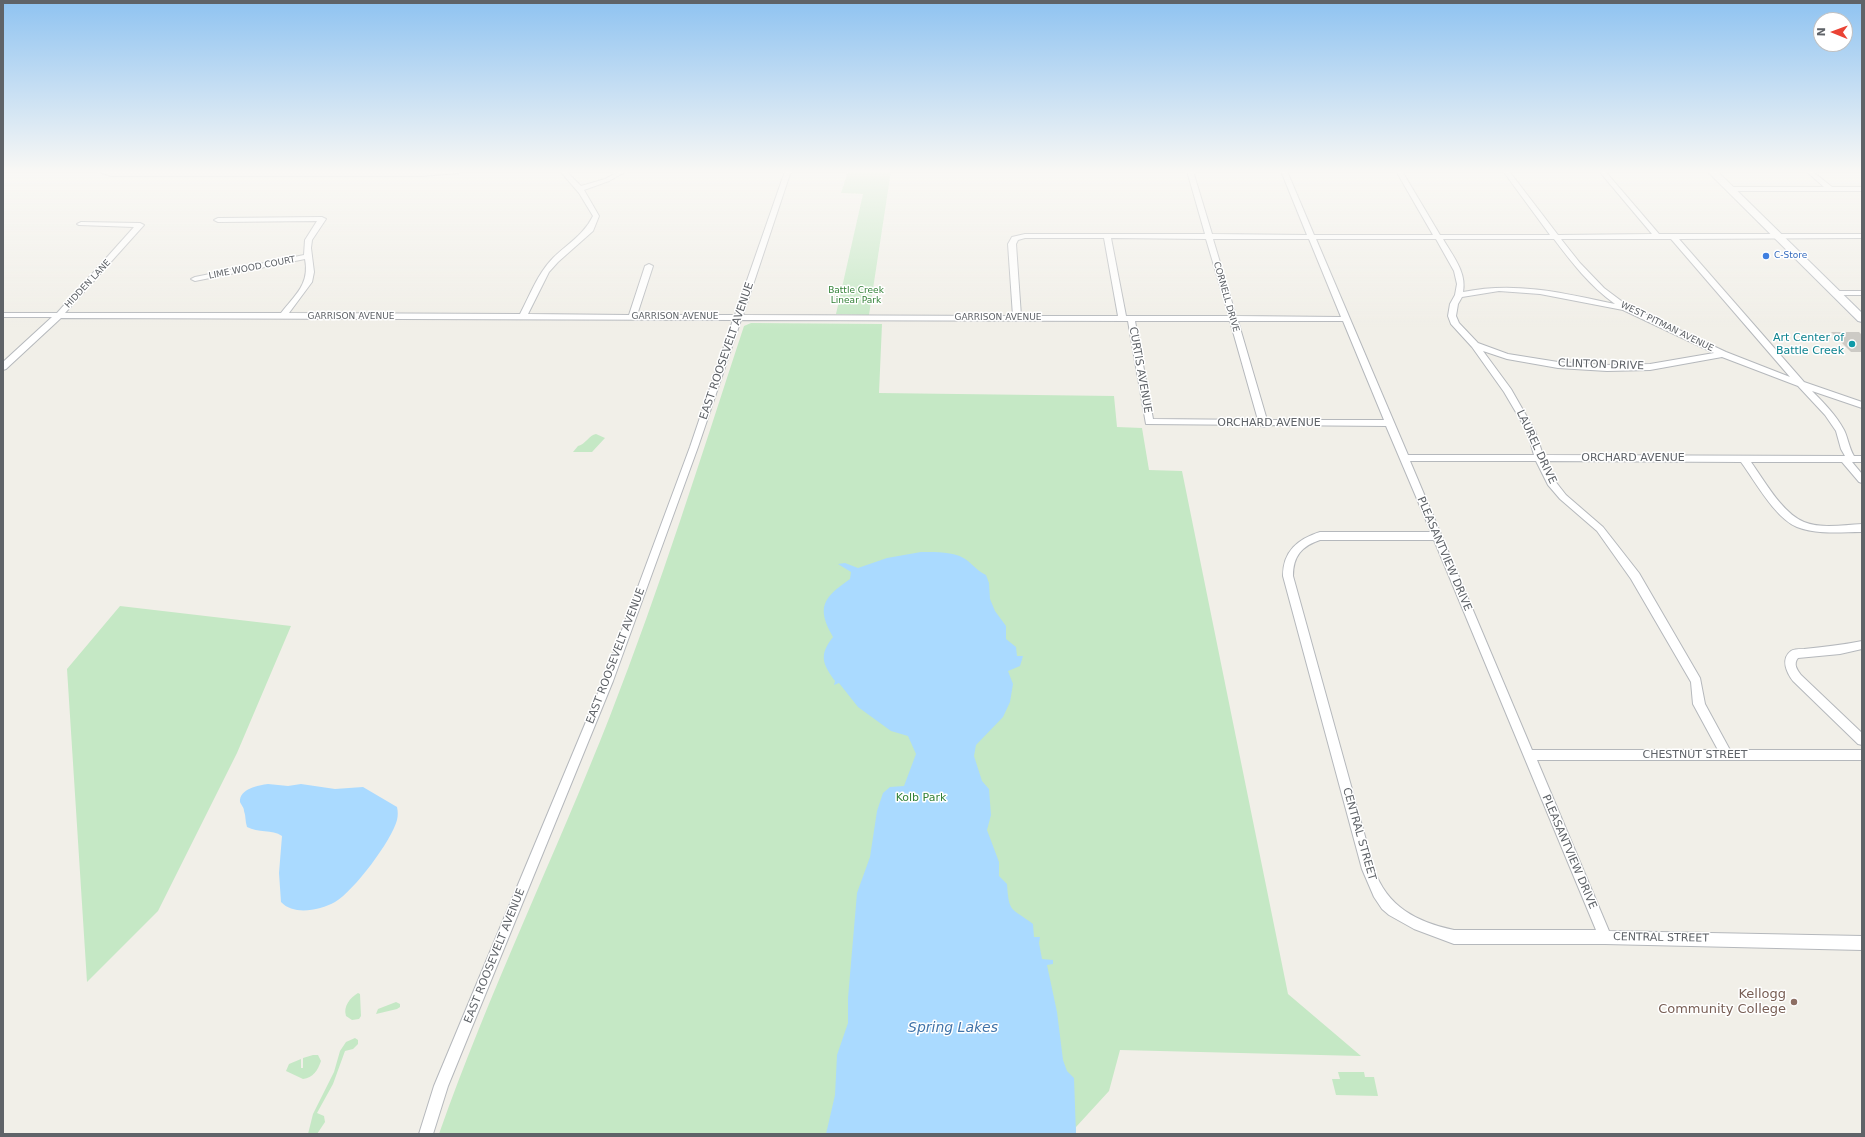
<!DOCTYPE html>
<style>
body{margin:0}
#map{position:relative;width:1865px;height:1137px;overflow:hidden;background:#f1efe8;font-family:"DejaVu Sans",sans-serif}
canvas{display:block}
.frame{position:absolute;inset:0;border:4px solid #5f6368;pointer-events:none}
.north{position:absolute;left:1813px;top:12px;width:40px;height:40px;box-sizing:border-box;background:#fff;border:1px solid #bfc1c3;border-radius:50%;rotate:271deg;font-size:11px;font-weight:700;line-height:16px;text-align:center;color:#5f6368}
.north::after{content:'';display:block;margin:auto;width:14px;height:18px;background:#ea4335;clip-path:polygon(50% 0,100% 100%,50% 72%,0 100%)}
</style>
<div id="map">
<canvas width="1865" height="1137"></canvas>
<div class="frame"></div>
<div class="north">N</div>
</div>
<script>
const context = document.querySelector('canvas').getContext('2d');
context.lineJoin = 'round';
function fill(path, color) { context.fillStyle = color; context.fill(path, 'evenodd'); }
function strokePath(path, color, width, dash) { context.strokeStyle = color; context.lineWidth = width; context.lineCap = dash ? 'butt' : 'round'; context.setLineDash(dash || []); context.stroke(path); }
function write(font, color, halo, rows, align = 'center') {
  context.font = font + ' "DejaVu Sans",sans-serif'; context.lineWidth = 3; context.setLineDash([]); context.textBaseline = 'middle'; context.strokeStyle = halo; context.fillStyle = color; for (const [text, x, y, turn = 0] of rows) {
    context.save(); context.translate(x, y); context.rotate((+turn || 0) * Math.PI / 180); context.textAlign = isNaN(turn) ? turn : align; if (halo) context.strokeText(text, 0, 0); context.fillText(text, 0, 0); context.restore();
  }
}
const green = new Path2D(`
 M 848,171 L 891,171 L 869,315 L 836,314 L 863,194 L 841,193 Z
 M 751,323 L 882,324 L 879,393 L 1114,396 L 1117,427 L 1142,428 L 1149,470 L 1182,471 L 1288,994 L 1361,1056 L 1120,1050 L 1109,1091 L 1076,1127 L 1076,1134 L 439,1134 C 489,992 555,856 610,716 C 660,588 701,457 744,326 Z
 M 596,434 L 605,438 L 592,452 L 573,452 L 578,446 C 586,444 589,435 596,434 Z
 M 120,606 L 291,626 L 237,753 L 158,911 L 87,982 L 67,669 Z
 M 358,993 L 360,994 L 361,1016 L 359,1019 L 352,1020 L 346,1016 C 343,1006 350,998 358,993 Z
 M 396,1002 L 400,1004 L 400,1007 L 397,1009 L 376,1014 L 378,1009 Z
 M 355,1038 L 358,1040 L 358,1044 L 353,1049 L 345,1051 L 333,1084 L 317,1113 L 324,1116 L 325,1122 L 317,1134 L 308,1134 L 313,1114 L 334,1072 L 340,1051 L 346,1042 Z
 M 313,1055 L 318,1055 L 321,1061 C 318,1070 313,1078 303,1079 L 286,1071 L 289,1064 L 301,1059 L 301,1068 L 303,1068 L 303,1058 Z
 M 1338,1072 L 1364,1072 L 1365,1077 L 1374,1077 L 1378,1096 L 1336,1095 L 1332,1079 L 1340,1079 Z`);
const water = new Path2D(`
 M 921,552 C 936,552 956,551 968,561 C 975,567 978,571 986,575 L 989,583 L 990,599 L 995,611 L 1006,626 L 1006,639 L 1016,647 L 1017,656 L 1023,656 L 1020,666 L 1008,671 L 1013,684 L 1010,702 L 1003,717 L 976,745 L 974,756 L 982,781 L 989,789 L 991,815 L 987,830 L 999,862 L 999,876 L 1007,884 C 1009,914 1011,907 1033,924 L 1034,937 L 1040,937 L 1039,943 L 1042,959 L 1053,960 L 1053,964 L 1047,965 L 1057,1012 L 1063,1060 L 1067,1071 L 1074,1078 L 1076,1134 L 826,1134 L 835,1095 L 837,1055 L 848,1023 L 848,998 L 857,893 L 870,857 L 877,811 L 883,793 L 890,787 L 904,786 L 916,754 L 908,736 L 891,731 L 858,707 L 839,683 L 834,685 L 835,681 C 822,663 819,655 833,637 C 816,607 823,598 850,579 L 851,572 L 838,564 L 845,563 L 858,568 L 887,558 Z
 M 268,784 L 288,786 L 301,784 L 335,789 L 363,787 L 397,807 C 398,811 398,816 397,820 C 392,840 354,891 335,902 C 320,910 294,916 281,902 L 279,873 L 282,836 C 272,829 258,833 247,827 C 245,821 246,816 244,811 C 244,807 241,805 240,802 C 239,789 259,785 268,784 Z`);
const building = new Path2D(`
 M 1831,332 L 1859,332 L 1862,335 L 1862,352 L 1851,352 Z`);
const street = new Path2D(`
 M 97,171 L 111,172 L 462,171 L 459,173 L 421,176 L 111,176 Z
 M 560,171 L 566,171 L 581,186 L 605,179 L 620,171 L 627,171 L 609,181 L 584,190 L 599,216 L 593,231 L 558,262 L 549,272 L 528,314 L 629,315 L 645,266 L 649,264 L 653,266 L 637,315 L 735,315 L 785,171 L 791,171 L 743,315 L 1013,316 L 1008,244 L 1012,237 L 1025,234 L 1205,234 L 1187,171 L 1193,171 L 1212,234 L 1307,235 L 1281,171 L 1287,171 L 1314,235 L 1433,235 L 1396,171 L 1402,171 L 1440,235 L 1550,235 L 1503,171 L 1509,171 L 1558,235 L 1652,234 L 1599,171 L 1605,171 L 1659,234 L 1862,234 L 1862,238 L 1679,239 L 1804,382 L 1862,402 L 1862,408 L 1812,391 C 1824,403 1836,415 1844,430 C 1848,438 1849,448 1854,456 L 1862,456 L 1862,462 L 1852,462 L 1862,474 L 1862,483 L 1859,482 L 1842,462 L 1751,462 C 1764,480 1782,513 1804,522 C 1821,529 1844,525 1862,524 L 1862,532 C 1841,532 1818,535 1797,527 C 1775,518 1755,481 1741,462 L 1545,461 L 1555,481 L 1566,495 L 1603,527 L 1639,573 L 1700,678 L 1705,704 L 1730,750 L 1862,750 L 1862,760 L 1537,760 L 1609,931 L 1862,936 L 1862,950 L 1605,944 L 1454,944 L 1414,929 L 1389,915 L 1382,909 L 1374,897 L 1362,869 L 1283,576 C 1283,551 1298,539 1320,532 L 1431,532 L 1386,426 L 1268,425 L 1264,427 L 1260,425 L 1146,424 L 1128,321 L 741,320 L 698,447 L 613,681 L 448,1086 L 433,1134 L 419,1134 L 434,1086 L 603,681 L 690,447 L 733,320 L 61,318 L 6,369 L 3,370 L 3,362 L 52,317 L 3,317 L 3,313 L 57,313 L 134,227 L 79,225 L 77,224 L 81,222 L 140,223 L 144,225 L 65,313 L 281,313 C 295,295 310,284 305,259 L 195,281 L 191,279 L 195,277 L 304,255 L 305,240 L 317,221 L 218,222 L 214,220 L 218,218 L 322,217 L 326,219 L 312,240 L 311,248 L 314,272 L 312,282 L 289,313 L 520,314 C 530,295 538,273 553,258 C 568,243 583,236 593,216 L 579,193 ZM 1025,238 L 1104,238 L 1118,316 L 1021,316 L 1016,244 L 1018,240 ZM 1111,238 L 1206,239 L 1229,316 L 1126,316 ZM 1213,239 L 1309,239 L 1341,317 L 1236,316 ZM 1316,239 L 1436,239 L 1454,271 L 1457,284 L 1455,295 L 1450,304 L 1448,316 L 1451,324 L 1472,347 L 1504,392 L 1527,431 L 1534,455 L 1408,455 ZM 1443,239 L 1554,239 C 1572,263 1590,286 1615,304 C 1565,293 1515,281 1463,292 C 1467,272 1452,255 1443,239 ZM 1561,239 L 1671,239 L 1790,377 L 1726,352 L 1628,306 L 1604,288 L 1580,263 ZM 1499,291 L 1540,294 L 1623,310 L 1714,353 L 1650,364 L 1607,365 L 1558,362 L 1508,354 L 1478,343 L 1459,323 L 1456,316 L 1458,304 L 1462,297 ZM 1135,321 L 1230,321 L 1258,420 L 1153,419 ZM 1238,321 L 1343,321 L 1384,420 L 1267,420 ZM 1483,351 L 1507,359 L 1558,368 L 1607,371 L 1650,370 L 1722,357 L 1798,386 L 1825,415 L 1836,431 L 1841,449 L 1845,456 L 1543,455 L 1535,431 L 1511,389 ZM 1410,461 L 1536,461 L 1548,485 L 1560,499 L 1597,531 L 1631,579 L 1691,682 L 1693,704 L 1718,750 L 1532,750 ZM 1320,540 L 1434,540 L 1596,930 L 1454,930 C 1417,922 1387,907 1374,869 L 1293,576 C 1293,556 1302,546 1320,540 Z
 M 1806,171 L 1812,171 L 1832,187 L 1862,187 L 1862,191 L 1730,191 L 1727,189 L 1730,187 L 1824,187 Z
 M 1833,291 L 1862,291 L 1862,295 L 1836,295 L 1832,293 Z
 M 1862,641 L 1862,649 L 1840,654 L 1798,658 C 1793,664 1797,670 1801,675 L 1862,733 L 1862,745 L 1858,744 L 1793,681 C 1787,673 1780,659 1791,651 C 1794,649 1800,649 1804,649 C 1823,647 1842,645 1862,641 Z`);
const secondary = new Path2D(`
 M 1707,171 L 1717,171 L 1862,313 L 1862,322 L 1858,321 Z`);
const markers = [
 [1766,256,4,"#3f7fe0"],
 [1852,344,4,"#0f9aa8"],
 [1794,1002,4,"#8d6e63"]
];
const farShopnames = [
 ["C-Store",1774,256]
];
const farStreetnames = [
 ["LIME WOOD COURT",252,268,-11],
 ["HIDDEN LANE",88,284,-47],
 ["CORNELL DRIVE",1226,297,74],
 ["GARRISON AVENUE",351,317],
 ["GARRISON AVENUE",675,317],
 ["GARRISON AVENUE",998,318],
 ["WEST PITMAN AVENUE",1667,327,26]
];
const farParknames = [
 ["Battle Creek",856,291],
 ["Linear Park",856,301]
];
const cultureNames = [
 ["Art Center of",1844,338],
 ["Battle Creek",1844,351]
];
const streetNames = [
 ["EAST ROOSEVELT AVENUE",727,351,-71],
 ["CLINTON DRIVE",1601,365,2],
 ["CURTIS AVENUE",1140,370,80],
 ["ORCHARD AVENUE",1269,423],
 ["LAUREL DRIVE",1536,447,65],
 ["ORCHARD AVENUE",1633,458],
 ["PLEASANTVIEW DRIVE",1444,554,67],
 ["EAST ROOSEVELT AVENUE",616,656,-69],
 ["CHESTNUT STREET",1695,755],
 ["CENTRAL STREET",1359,834,74],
 ["PLEASANTVIEW DRIVE",1569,852,67],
 ["CENTRAL STREET",1661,938,1],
 ["EAST ROOSEVELT AVENUE",495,956,-68]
];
const parkNames = [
 ["Kolb Park",921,798]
];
const nearEducationnames = [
 ["Kellogg",1786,995],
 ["Community College",1786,1010]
];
const nearWaternames = [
 ["Spring Lakes",953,1028]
];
fill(green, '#c5e8c5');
fill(water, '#aadaff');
fill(building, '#cccac5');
strokePath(street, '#b5b8bc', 2);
strokePath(secondary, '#b6babf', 2);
fill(street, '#fff');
fill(secondary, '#fff');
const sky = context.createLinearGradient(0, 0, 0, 330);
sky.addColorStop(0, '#8fc3f1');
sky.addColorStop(0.52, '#f9f8f5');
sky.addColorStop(1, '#f9f8f500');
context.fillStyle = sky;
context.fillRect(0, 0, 1865, 330);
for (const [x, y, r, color] of markers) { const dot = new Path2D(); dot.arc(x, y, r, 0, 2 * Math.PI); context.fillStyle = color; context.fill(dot); strokePath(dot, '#fff', 1.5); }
write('9px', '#366cbe', '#fff', farShopnames, 'left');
write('9px', '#5f6368', '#fff', farStreetnames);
write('9px', '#348238', '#fff', farParknames);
write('11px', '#0d838f', '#fff', cultureNames, 'right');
write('11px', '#5f6368', '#fff', streetNames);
write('11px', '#348238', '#fff', parkNames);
write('13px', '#785e54', '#fff', nearEducationnames, 'right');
write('italic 14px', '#4174aa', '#fff', nearWaternames);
</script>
